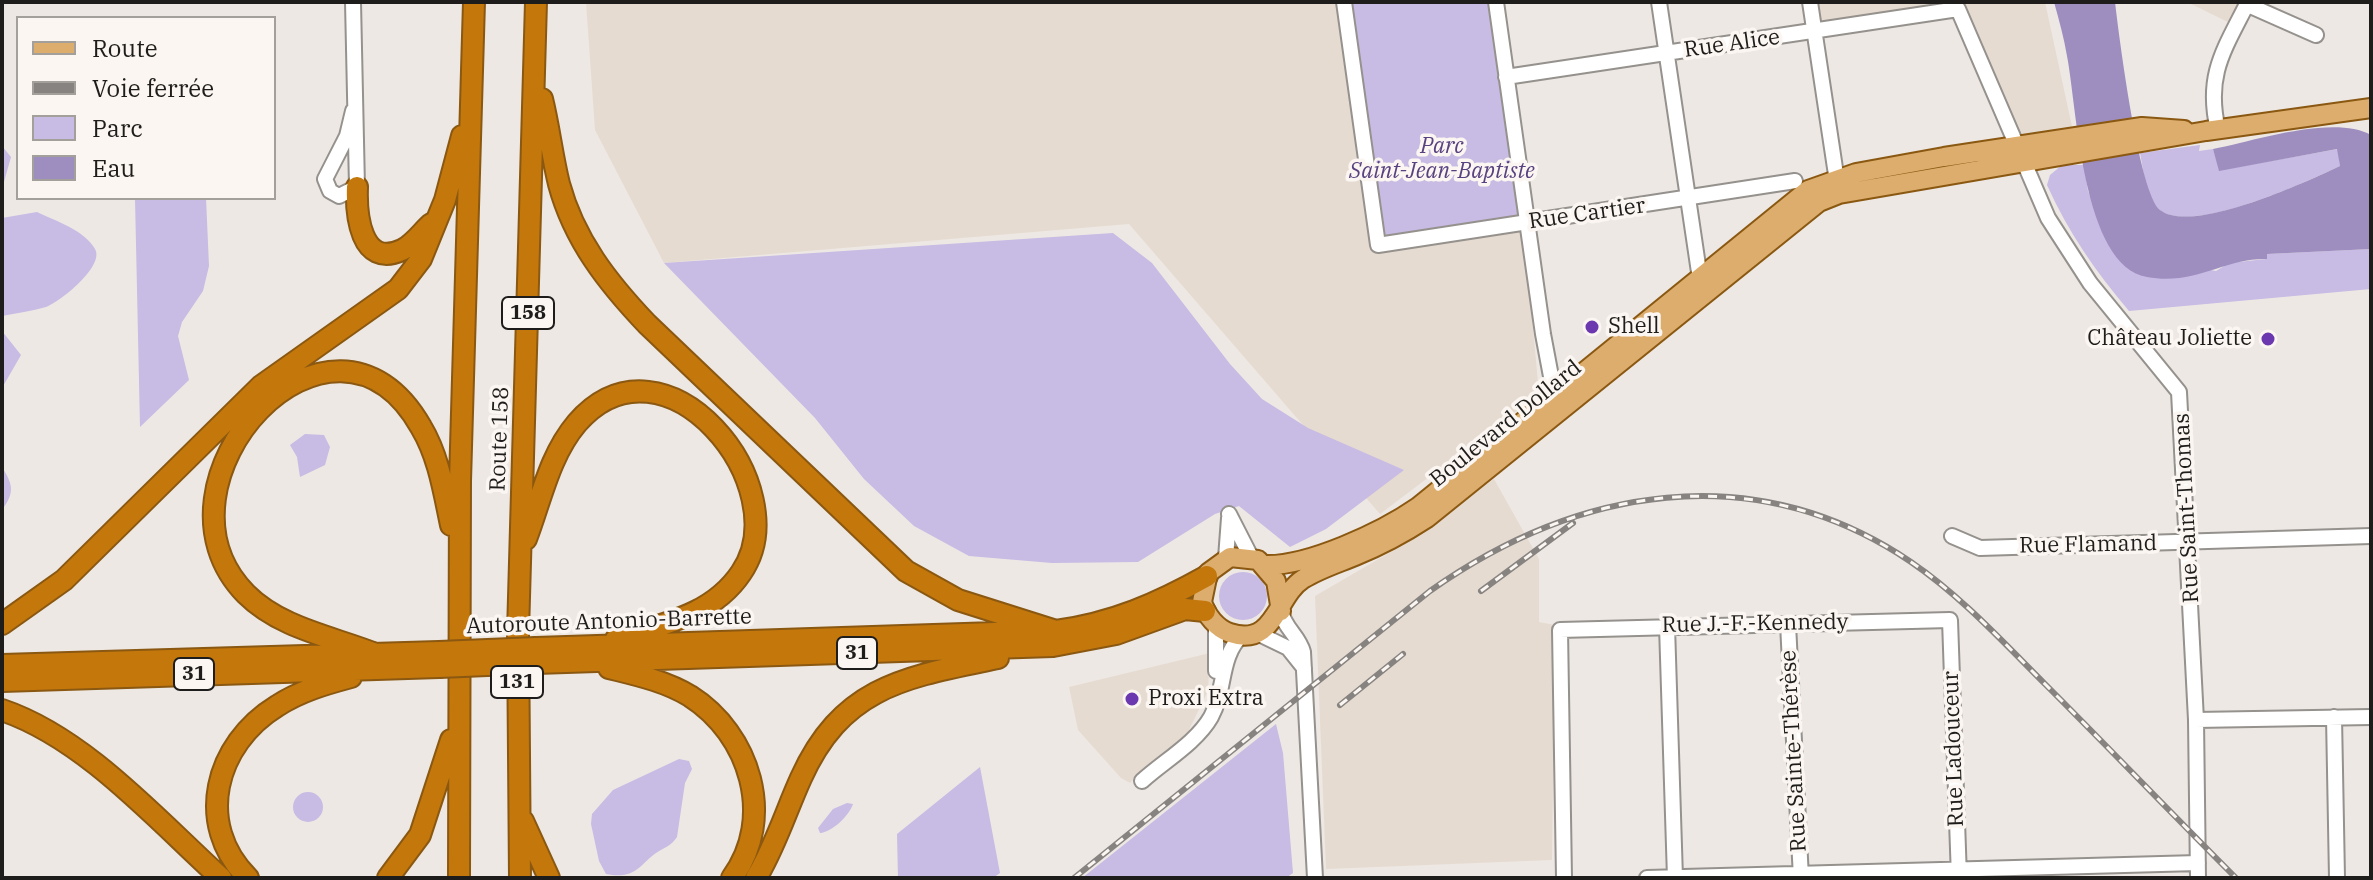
<!DOCTYPE html>
<meta charset="utf-8">
<style>
body{margin:0}
#map{position:relative;width:2373px;height:880px;overflow:hidden;background:#ede8e4;font-family:"IBM Plex Serif",serif}
canvas{display:block}
.frame{position:absolute;inset:0;border:4px solid #1e1d1b;pointer-events:none}
.legend{position:absolute;left:16px;top:16px;width:260px;height:184px;box-sizing:border-box;background:#fbf6f1;border:2px solid #a39f9b;margin:0;padding:10px 14px;list-style:none;font-size:24px;color:#1e1d1b}
.legend li{display:flex;align-items:center;gap:16px;height:40px}
.legend b{width:40px;border:2px solid #a39f9b}
</style>
<div id="map">
<canvas width="2373" height="880"></canvas>
<div class="frame"></div>
<ul class="legend">
<li><b style="height:10px;background:#dcad6d"></b>Route</li>
<li><b style="height:10px;background:#868380"></b>Voie ferrée</li>
<li><b style="height:22px;background:#c8bbe4"></b>Parc</li>
<li><b style="height:22px;background:#9d8ebf"></b>Eau</li>
</ul>
</div>
<script>
const context = document.querySelector('canvas').getContext('2d');
context.lineJoin = 'round';
function fill(path, color) { context.fillStyle = color; context.fill(path, 'evenodd'); }
function strokePath(path, color, width, dash) { context.strokeStyle = color; context.lineWidth = width; context.lineCap = dash ? 'butt' : 'round'; context.setLineDash(dash || []); context.stroke(path); }
function write(font, color, halo, rows, align = 'center') {
  context.font = font + ' "IBM Plex Serif",serif'; context.lineWidth = 7; context.setLineDash([]); context.textBaseline = 'middle'; context.strokeStyle = halo; context.fillStyle = color; for (const [text, x, y, turn = 0] of rows) {
    context.save(); context.translate(x, y); context.rotate((+turn || 0) * Math.PI / 180); context.textAlign = isNaN(turn) ? turn : align; if (halo) context.strokeText(text, 0, 0); context.fillText(text, 0, 0); context.restore();
  }
}
const built = new Path2D(`
 M 586,2 L 1344,2 L 1524,228 L 1539,394 L 1380,514 L 1129,224 L 664,263 L 595,130 Z
 M 1816,2 L 2045,2 L 2073,131 L 2018,143 L 1960,5 L 1819,23 Z
 M 2187,2 L 2248,2 L 2236,26 Z
 M 1494,479 L 1539,559 L 1539,622 L 1555,625 L 1552,860 L 1326,869 L 1315,596 L 1401,546 Z
 M 1210,653 L 1208,691 L 1187,734 L 1163,756 L 1146,766 L 1130,783 L 1121,778 L 1078,730 L 1069,687 Z`);
const green = new Path2D(`
 M 1346,2 L 1496,2 L 1527,223 L 1378,245 Z
 M 2200,145 L 2199,151 L 2213,149 L 2220,170 L 2338,149 L 2340,166 C 2306,182 2194,234 2161,211 C 2145,199 2144,172 2140,153 Z
 M 2,146 L 11,157 L 2,189 Z
 M 2062,165 L 2084,165 L 2088,191 L 2113,252 L 2216,271 L 2229,263 L 2266,259 L 2267,254 L 2371,249 L 2371,289 L 2129,311 C 2096,272 2068,232 2047,185 L 2050,175 Z
 M 135,198 L 206,198 L 209,266 L 203,291 L 182,322 L 178,336 L 189,380 L 140,427 Z
 M 37,212 C 56,221 84,230 95,249 C 105,266 60,302 46,307 C 32,311 16,313 2,316 L 2,218 Z
 M 1113,233 L 1152,263 L 1230,364 L 1262,399 L 1308,428 L 1404,470 L 1326,529 L 1290,547 L 1239,506 L 1215,514 L 1138,562 L 1052,563 L 969,556 L 914,526 L 864,479 L 815,418 L 664,263 Z
 M 2,331 L 21,355 L 2,388 Z
 M 305,434 L 324,435 L 330,447 L 325,465 L 300,477 L 297,457 L 290,445 Z
 M 2,467 C 13,485 15,492 2,510 Z
 M1219 596a24 24 0 1 1 48 0a24 24 0 1 1-48 0Z
 M 1276,724 L 1283,753 L 1293,873 L 1286,878 L 1082,878 Z
 M 679,759 L 689,761 L 692,769 L 685,783 L 677,837 C 671,846 665,847 656,853 C 640,864 636,880 606,874 L 599,861 L 591,824 L 592,814 L 613,790 Z
 M 980,767 L 1000,873 L 993,878 L 898,878 L 897,834 Z
 M293 807a15 15 0 1 1 30 0a15 15 0 1 1-30 0Z
 M 847,803 L 853,804 C 849,816 832,832 820,833 L 818,828 L 833,809 Z`);
const water = new Path2D(`
 M 2054,2 L 2115,2 C 2119,36 2139,194 2160,210 C 2192,235 2306,182 2340,166 L 2337,149 L 2219,171 L 2213,149 C 2254,141 2334,114 2371,135 L 2371,249 L 2267,254 L 2267,259 C 2224,258 2195,286 2147,277 C 2082,266 2077,107 2067,56 C 2064,38 2059,20 2054,2 Z`);
const minor = new Path2D(`
 M 353,2 L 357,187 L 339,196 L 330,191 L 325,179 L 347,136 L 353,111
 M 1344,2 L 1378,245 L 1795,181
 M 1496,2 L 1543,334 L 1553,387 L 1560,400
 M 1659,2 L 1700,279 L 1704,285
 M 1810,2 L 1838,188
 M 2246,4 L 2316,35
 M 1506,77 L 1958,9 L 2048,218 L 2090,283 L 2179,392 L 2196,720 L 2198,878
 M 2218,130 C 2205,75 2224,50 2248,2
 M 1229,514 L 1251,557
 M 1952,536 L 1980,548 L 2371,536
 M 1226,558 L 1229,518
 M 1281,611 C 1284,628 1299,636 1303,652 L 1315,878
 M 1216,624 L 1216,671
 M 1788,624 L 1801,878
 M 1667,626 L 1675,878
 M 1257,633 L 1288,648 L 1304,668
 M 2334,717 L 2337,878
 M 2196,720 L 2371,717
 M 1142,781 C 1164,761 1196,743 1211,717 C 1226,690 1219,657 1242,635
 M 1564,878 L 1560,630 L 1950,620 L 1959,878
 M 1647,878 L 2198,863`);
const major = new Path2D(`
 M 1264,565 C 1307,567 1382,532 1418,507 L 1808,190 L 1856,173 L 1944,157 L 2142,127 L 2184,130
 M 1281,611 L 1276,581 L 1258,560 L 1230,557 L 1208,573 L 1202,602 C 1206,615 1217,629 1230,633 C 1275,648 1276,596 1303,579 C 1319,569 1338,563 1355,556 C 1380,546 1404,533 1427,518 L 1819,202 L 1839,194 L 2206,131 L 2371,108`);
const highway = new Path2D(`
 M 542,99 C 549,127 552,156 559,184 C 574,240 608,283 647,324 L 906,571 L 958,600 L 1056,631
 M 357,187 C 356,213 360,269 402,250 C 413,245 422,232 431,224
 M 526,539 C 541,500 549,456 577,423 C 665,322 800,488 741,573 C 712,616 662,624 616,639
 M 2,624 L 64,580 L 261,386 L 398,289 L 421,259 L 445,200 L 462,136
 M 536,648 L 1056,631 C 1113,623 1157,604 1207,576
 M 378,655 C 334,637 281,629 246,594 C 137,483 332,270 421,427 C 439,457 444,492 451,525
 M 536,663 L 1053,646 L 1116,634 L 1185,609 L 1205,611
 M 2,665 L 439,652
 M 609,668 C 637,675 665,681 690,696 C 750,734 776,818 732,878
 M 2,681 L 439,667
 M 2,710 C 85,738 157,820 221,878
 M 523,821 L 549,878
 M 248,878 C 194,824 215,744 277,706 C 300,691 325,684 351,677
 M 388,878 L 420,835 L 451,740
 M 459,878 L 460,481 L 474,2
 M 520,878 L 518,632 L 536,2
 M 756,878 C 775,847 786,811 801,778 C 843,685 907,677 998,658`);
const rail = new Path2D(`
 M 1481,591 L 1573,523
 M 1340,705 L 1403,654
 M 1074,878 L 1430,591 C 1577,487 1754,456 1911,562 C 1961,596 2002,641 2045,684 C 2109,748 2172,814 2236,878`);
const highwayBridge = new Path2D(`
 M 439,652 L 536,648
 M 439,667 L 536,663`);
const markers = [
 [1592,327,8,"#6b38af"],
 [2268,339,8,"#6b38af"],
 [1132,699,8,"#6b38af"]
];
const shields = [
 [528,313,52],
 [857,653,40],
 [194,674,40],
 [517,682,52]
];
const shieldNames = [
 ["158",528,313],
 ["31",857,653],
 ["31",194,674],
 ["131",517,682]
];
const streetNames = [
 ["Rue Alice",1732,44,-8],
 ["Rue Cartier",1587,214,-8],
 ["Boulevard Dollard",1506,424,-39],
 ["Route 158",500,439,-88],
 ["Rue Saint-Thomas",2187,508,-93],
 ["Rue Flamand",2088,545,-1],
 ["Autoroute Antonio-Barrette",609,622,-2],
 ["Rue J.-F.-Kennedy",1755,624,-1],
 ["Rue Ladouceur",1954,749,-92],
 ["Rue Sainte-Thérèse",1794,751,-93]
];
const parkNames = [
 ["Parc",1442,147],
 ["Saint-Jean-Baptiste",1442,172]
];
const poiNames = [
 ["Shell",1608,327],
 ["Château Joliette",2252,339,"right"],
 ["Proxi Extra",1148,699]
];
fill(built, '#e6dbd1');
fill(green, '#c8bbe4');
fill(water, '#9d8ebf');
strokePath(minor, '#95918d', 18);
strokePath(major, '#8a5811', 22);
strokePath(highway, '#8a5811', 24);
strokePath(minor, '#fff', 14);
strokePath(major, '#dcad6d', 18);
strokePath(highway, '#c4770b', 20);
strokePath(rail, '#868380', 6);
strokePath(rail, '#fbf6f1', 3, [9]);
strokePath(highwayBridge, '#8a5811', 24, []);
strokePath(highwayBridge, '#c4770b', 20);
for (const [x, y, r, color] of markers) { const dot = new Path2D(); dot.arc(x, y, r, 0, 2 * Math.PI); context.fillStyle = color; context.fill(dot); strokePath(dot, '#fbf6f1', 3); }
for (const [x, y, w] of shields) { const box = new Path2D(); box.roundRect(x - w / 2, y - 16, w, 32, 6); context.fillStyle = '#fbf6f1'; context.fill(box); strokePath(box, '#1e1d1b', 2); }
write('bold 20px', '#1e1d1b', null, shieldNames);
write('22px', '#1e1d1b', '#fbf6f1', streetNames);
write('italic 22px', '#584180', '#fbf6f1', parkNames);
write('22px', '#1e1d1b', '#fbf6f1', poiNames, 'left');
</script>
